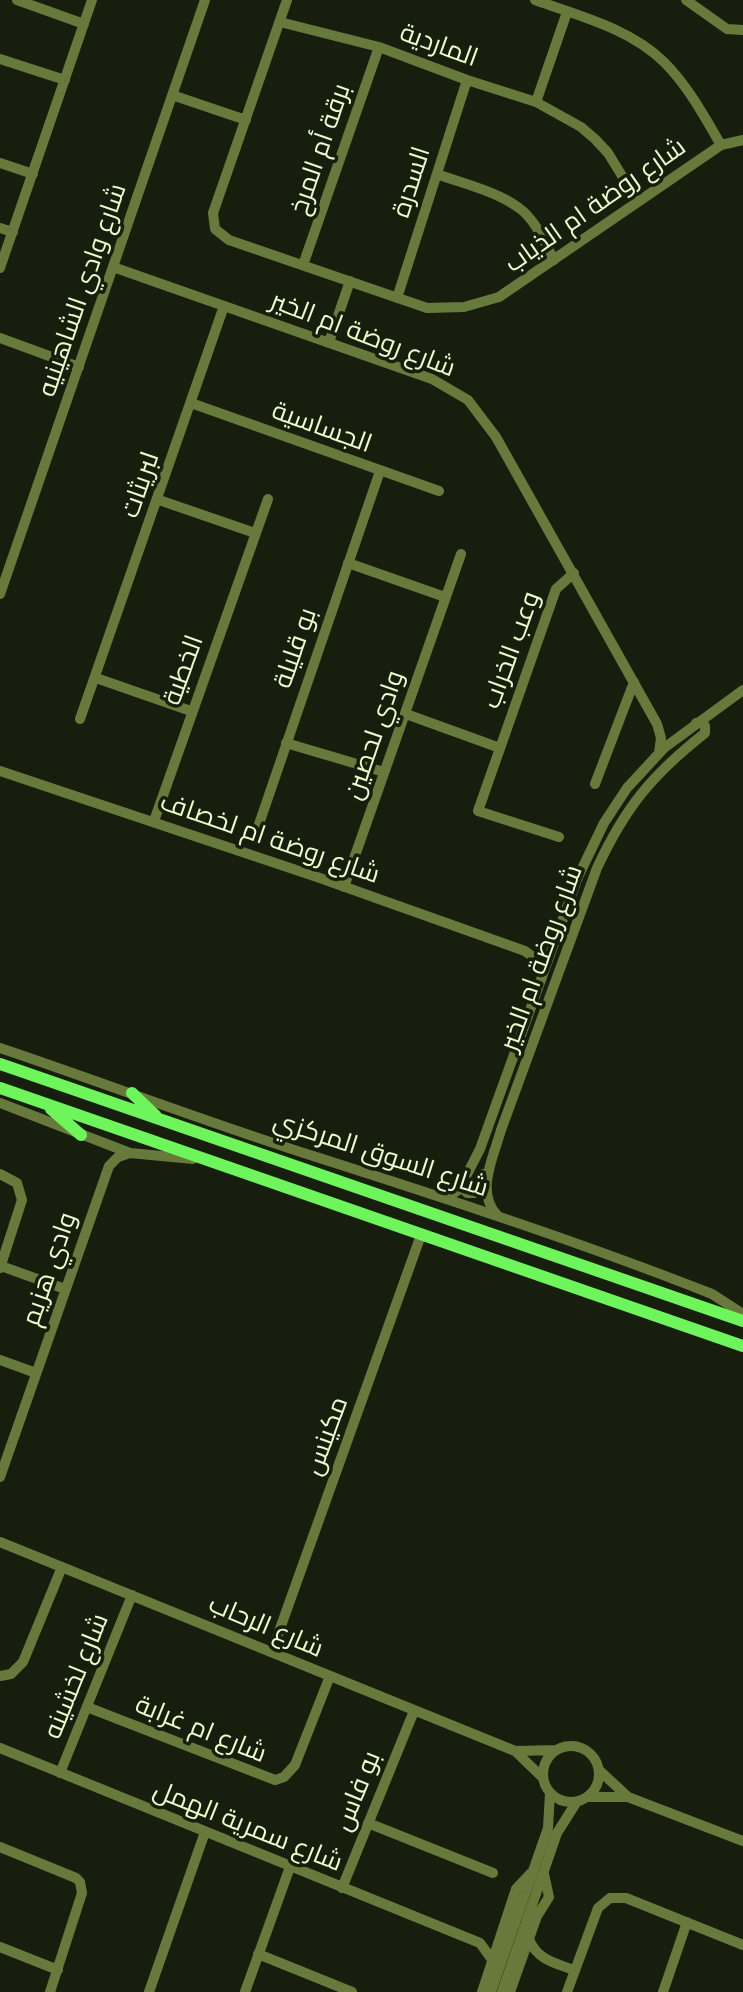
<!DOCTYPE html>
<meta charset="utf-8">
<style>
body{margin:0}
canvas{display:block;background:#171e0d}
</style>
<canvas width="743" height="1992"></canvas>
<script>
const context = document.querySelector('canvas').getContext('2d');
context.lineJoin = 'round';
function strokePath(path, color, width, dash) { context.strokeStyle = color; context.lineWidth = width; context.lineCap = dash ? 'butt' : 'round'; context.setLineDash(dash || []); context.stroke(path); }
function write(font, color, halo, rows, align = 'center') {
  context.font = font + ' "Golos Text",Cairo,sans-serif'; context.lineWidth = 7; context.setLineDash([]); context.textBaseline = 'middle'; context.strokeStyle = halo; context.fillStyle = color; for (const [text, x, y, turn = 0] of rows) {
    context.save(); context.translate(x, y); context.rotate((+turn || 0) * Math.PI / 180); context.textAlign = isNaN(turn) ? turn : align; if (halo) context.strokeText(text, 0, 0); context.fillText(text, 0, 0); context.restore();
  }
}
const minor = new Path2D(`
 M 17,0 L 84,24
 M 287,0 L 213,213 L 215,229 L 229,240 L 427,308 L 464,307 L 499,297 L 721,145 L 743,140
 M 535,0 C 579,16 629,28 664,62 C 688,86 704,116 721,145
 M 686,0 L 727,29 L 743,30
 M 280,22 L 379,47 L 467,80 L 536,102 L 581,127 L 595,139 L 608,153 L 638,202
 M 0,59 L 65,80
 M 172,95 L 246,120
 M 536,102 L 567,12
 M 0,163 L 33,174
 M 437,174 C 464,184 496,191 519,208 C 535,219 545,243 554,260
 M 0,228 L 13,232
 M 303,265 L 379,47
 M 113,267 L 432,379 L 468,400 L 496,437 L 657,724 L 661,738 L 659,753
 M 0,268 L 92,0
 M 397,298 L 467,80
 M 0,338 L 79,367
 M 329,342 L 350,281
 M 191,403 L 439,491
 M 159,500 L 255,533
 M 348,563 L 445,597
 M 0,594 L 205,0
 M 96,678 L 191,711
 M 406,714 L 500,748
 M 80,719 L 224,306
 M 286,743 L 384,772
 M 0,771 L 317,877 L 525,951 L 537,960 L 543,974
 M 595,784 L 634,682
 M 154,821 L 268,499
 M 258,827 L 380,471
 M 559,837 L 478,811 L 556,589 L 574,573
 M 344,887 L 461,554
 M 0,1048 C 104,1083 206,1122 310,1155 C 445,1198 580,1242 712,1294 L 743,1314
 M 0,1103 L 130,1153 L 193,1159
 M 0,1174 L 17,1183 L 22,1200 L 0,1268
 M 461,1186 L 467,1193 L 475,1193 L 479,1189 L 483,1174
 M 445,1198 L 459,1190 L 480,1149 L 578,877 L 604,823 L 627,788 L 664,748 L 743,690
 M 497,1215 C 475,1192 494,1156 501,1130 L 597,868 C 626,806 652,775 705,733 L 705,726 L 701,722 L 696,723
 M 1,1266 L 65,1289
 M 0,1360 L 36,1373
 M 0,1477 L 109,1166 L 118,1157 L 130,1153
 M 0,1542 L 515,1751 L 543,1778
 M 272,1651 L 421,1235
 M 0,1676 L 11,1674 L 23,1662 L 62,1567
 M 87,1707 L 275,1780 L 284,1777 L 295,1765 L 330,1676
 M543 1774a28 28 0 1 1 56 0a28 28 0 1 1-56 0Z
 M 0,1748 L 480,1943 L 493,1961
 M 517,1751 L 556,1750
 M 600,1771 L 628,1797 L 743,1841
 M 60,1773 L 132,1595
 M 588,1797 L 628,1797
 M 368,1823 L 493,1873
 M 0,1847 L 76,1878 L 80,1882 L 82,1893 L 50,1992
 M 342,1888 L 414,1711
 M 529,1939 C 537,1960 555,1963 574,1970
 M 0,1947 L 58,1970
 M 258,1954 L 352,1992
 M 149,1992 L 205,1832
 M 245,1992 L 290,1867
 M 482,1992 L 516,1889 L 531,1873
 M 491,1992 L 548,1828 L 550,1793
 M 502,1992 L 557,1833 L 576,1803
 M 510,1992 L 537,1916 L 549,1897 L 544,1874
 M 567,1992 L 598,1908 L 610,1898 L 626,1898 L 743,1945
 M 663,1992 L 687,1922`);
const major = new Path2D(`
 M 0,1064 L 743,1321
 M 0,1088 L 743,1346
 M 132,1093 L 156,1116
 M 51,1109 L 81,1135`);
const streetNames = [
 ["الماردية",439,45,20],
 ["برقة أم المرخ",320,149,-71],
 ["السدرة",411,182,-72],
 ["شارع روضة ام الذياب",595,205,-35],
 ["شارع وادي الشاهينيه",82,290,-71],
 ["شارع روضة ام الخير",363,334,21],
 ["الجساسية",322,427,20],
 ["لبريثات",140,485,-71],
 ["بو قليلة",295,648,-71],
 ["وعب الخراب",511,650,-70],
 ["الخطية",183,670,-70],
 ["وادي لحصين",374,735,-71],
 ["شارع روضة ام لخصاف",270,838,19],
 ["شارع روضة ام الخير",541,958,-70],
 ["شارع السوق المركزي",381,1154,18],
 ["وادي هزيم",49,1269,-71],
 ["مكينس",326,1436,-70],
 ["شارع الرحاب",266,1626,23],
 ["شارع لخشينه",76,1676,-68],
 ["شارع ام غرابة",201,1729,22],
 ["بو فاس",357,1791,-68],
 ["شارع سمرية الهمل",248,1826,22]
];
strokePath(minor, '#687a3b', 10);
strokePath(major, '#6ef55b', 12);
write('26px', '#ebfccd', '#171e0d', streetNames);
</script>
